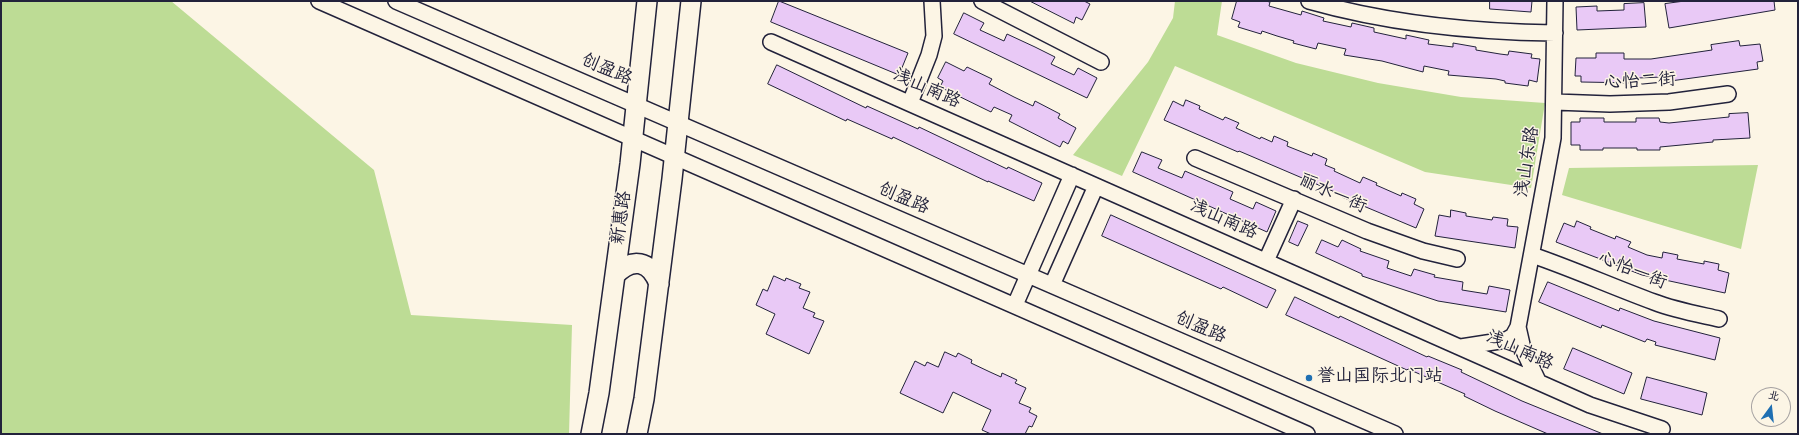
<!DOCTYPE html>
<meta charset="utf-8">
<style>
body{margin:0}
#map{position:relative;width:1799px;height:435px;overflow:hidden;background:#fcf5e5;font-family:"Indie Flower","LXGW WenKai TC",sans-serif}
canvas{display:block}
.frame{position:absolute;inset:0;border:2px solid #22223b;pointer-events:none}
.north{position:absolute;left:1751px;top:387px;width:40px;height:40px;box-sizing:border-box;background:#fcf5e5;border:1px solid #a5a1a1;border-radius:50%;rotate:15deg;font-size:11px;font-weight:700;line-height:16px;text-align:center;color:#22223b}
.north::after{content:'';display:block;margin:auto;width:14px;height:18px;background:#1f6fb2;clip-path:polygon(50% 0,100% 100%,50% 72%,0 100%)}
</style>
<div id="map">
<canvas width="1799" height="435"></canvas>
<div class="frame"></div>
<div class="north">北</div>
</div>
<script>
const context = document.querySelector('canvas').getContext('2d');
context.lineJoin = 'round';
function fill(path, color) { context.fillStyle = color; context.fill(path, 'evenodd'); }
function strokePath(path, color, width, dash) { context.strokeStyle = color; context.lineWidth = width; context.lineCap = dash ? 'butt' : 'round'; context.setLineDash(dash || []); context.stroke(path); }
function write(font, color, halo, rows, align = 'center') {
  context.font = font + ' "Indie Flower","LXGW WenKai TC",sans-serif'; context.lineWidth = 3; context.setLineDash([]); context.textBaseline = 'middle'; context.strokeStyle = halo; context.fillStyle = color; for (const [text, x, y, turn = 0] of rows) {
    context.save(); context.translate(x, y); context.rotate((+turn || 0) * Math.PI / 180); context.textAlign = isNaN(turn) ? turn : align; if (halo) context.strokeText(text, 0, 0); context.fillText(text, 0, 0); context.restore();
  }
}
const green = new Path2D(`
 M 1,1 L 171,1 L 374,170 L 411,315 L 572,325 L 569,434 L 1,434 Z
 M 1175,1 L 1222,1 L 1217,35 L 1296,63 L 1378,83 L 1461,97 L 1545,103 L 1531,188 L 1425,172 L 1175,66 L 1122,176 L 1073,155 L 1148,62 L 1173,18 Z
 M 1758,165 L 1741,249 L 1562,195 L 1569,168 Z`);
const building = new Path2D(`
 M 779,1 L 908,53 L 899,75 L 771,22 Z
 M 1030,1 L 1084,1 L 1090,4 L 1082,20 L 1076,17 L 1074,23 Z
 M 1237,1 L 1265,1 L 1270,2 L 1269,6 L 1301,15 L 1302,11 L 1324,18 L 1323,21 L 1351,27 L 1352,23 L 1374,28 L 1374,32 L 1406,39 L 1406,35 L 1429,40 L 1428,44 L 1453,47 L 1453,43 L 1476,47 L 1476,50 L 1500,54 L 1508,55 L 1509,51 L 1532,54 L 1531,58 L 1540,59 L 1537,82 L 1529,80 L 1528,86 L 1505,83 L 1505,81 L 1496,79 L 1448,75 L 1449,71 L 1424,66 L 1423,72 L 1382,61 L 1344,55 L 1346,49 L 1318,43 L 1316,49 L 1293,43 L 1294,41 L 1277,36 L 1262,31 L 1261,34 L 1238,27 L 1240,22 L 1232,19 Z
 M 1490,1 L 1532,1 L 1531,12 L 1490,9 Z
 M 1685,1 L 1774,1 L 1775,10 L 1669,28 L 1665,4 Z
 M 1644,3 L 1646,27 L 1577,30 L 1576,7 L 1597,6 L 1597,11 L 1624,10 L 1624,4 Z
 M 964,13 L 984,23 L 980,30 L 1004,41 L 1007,34 L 1035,47 L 1055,57 L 1051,64 L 1074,75 L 1078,68 L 1097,78 L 1087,98 L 954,34 Z
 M 1739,41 L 1740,46 L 1760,44 L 1763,61 L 1757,62 L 1758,69 L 1663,82 L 1662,77 L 1638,78 L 1638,83 L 1581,82 L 1581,76 L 1575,76 L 1576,58 L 1596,58 L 1596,53 L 1624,53 L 1624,59 L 1651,59 L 1712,50 L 1711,45 Z
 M 946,62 L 964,71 L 967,67 L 992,79 L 989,84 L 1014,97 L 1033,106 L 1035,101 L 1060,114 L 1058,118 L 1076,128 L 1068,144 L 1063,141 L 1060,147 L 1009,121 L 1012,115 L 994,107 L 991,112 L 940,87 L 943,81 L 938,78 Z
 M 777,65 L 866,108 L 867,106 L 918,129 L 919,127 L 1007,169 L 1008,167 L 1042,183 L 1034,201 L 988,181 L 988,182 L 893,137 L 892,139 L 847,119 L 846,121 L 768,84 Z
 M 1186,100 L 1200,106 L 1199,109 L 1223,120 L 1225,117 L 1239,123 L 1236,128 L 1260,139 L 1261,137 L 1272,142 L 1274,136 L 1288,142 L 1287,146 L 1312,156 L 1313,153 L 1327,159 L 1325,165 L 1335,169 L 1334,171 L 1360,183 L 1363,177 L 1377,183 L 1376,185 L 1401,196 L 1402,193 L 1416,199 L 1414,204 L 1424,209 L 1416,228 L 1342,197 L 1342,195 L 1239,151 L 1238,152 L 1164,120 L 1173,101 L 1183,106 Z
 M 1748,113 L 1750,138 L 1713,140 L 1713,142 L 1660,147 L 1660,150 L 1637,150 L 1637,148 L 1603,148 L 1603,150 L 1580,150 L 1580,145 L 1571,145 L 1571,122 L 1580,122 L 1580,118 L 1604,118 L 1604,122 L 1636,122 L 1636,118 L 1659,118 L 1660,122 L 1669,123 L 1729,117 L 1729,114 Z
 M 1142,152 L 1162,160 L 1158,168 L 1182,178 L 1185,171 L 1233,192 L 1230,199 L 1253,209 L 1256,202 L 1276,211 L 1267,232 L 1133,172 Z
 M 1451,210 L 1466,213 L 1466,216 L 1492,220 L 1493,217 L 1508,219 L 1507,226 L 1518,227 L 1515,248 L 1435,236 L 1439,215 L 1450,217 Z
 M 1111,215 L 1276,290 L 1267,308 L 1223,287 L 1221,289 L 1102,236 Z
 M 1298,221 L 1308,225 L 1298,246 L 1289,242 Z
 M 1577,221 L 1591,227 L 1590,229 L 1615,239 L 1616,236 L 1631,242 L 1628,247 L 1647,255 L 1662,258 L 1663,252 L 1678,255 L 1677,259 L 1704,264 L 1704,261 L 1719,264 L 1718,270 L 1729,273 L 1725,293 L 1642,275 L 1556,242 L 1564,223 L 1574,227 Z
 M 1322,240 L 1338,247 L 1342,240 L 1361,249 L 1360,251 L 1389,261 L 1387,268 L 1411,276 L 1414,269 L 1435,275 L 1434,277 L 1463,282 L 1462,290 L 1487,294 L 1489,286 L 1510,290 L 1506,312 L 1438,301 L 1362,276 L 1362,274 L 1316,253 Z
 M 774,276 L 785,281 L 786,278 L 801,284 L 799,288 L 810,292 L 803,308 L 815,313 L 813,317 L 824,321 L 809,354 L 766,334 L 775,314 L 756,305 L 763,289 L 767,291 Z
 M 1548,282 L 1619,311 L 1620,308 L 1654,321 L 1720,338 L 1715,360 L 1655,345 L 1656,342 L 1647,339 L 1645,342 L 1602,325 L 1601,328 L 1539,302 Z
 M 1295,297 L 1339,318 L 1340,316 L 1427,357 L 1428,356 L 1462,370 L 1461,372 L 1522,401 L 1603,434 L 1548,434 L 1495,411 L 1464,396 L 1465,394 L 1408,369 L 1407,370 L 1286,315 Z
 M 1573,348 L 1632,373 L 1624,394 L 1564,369 Z
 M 945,352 L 956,357 L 958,353 L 972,360 L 971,363 L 990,372 L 1001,377 L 1002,373 L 1017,380 L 1015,383 L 1026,388 L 1019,403 L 1031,408 L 1029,412 L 1037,416 L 1032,427 L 1029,426 L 1025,434 L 991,434 L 982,430 L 991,410 L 953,392 L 943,413 L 900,393 L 915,361 L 925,366 L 927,362 L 938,367 Z
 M 1647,377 L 1707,393 L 1702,415 L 1641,399 Z`);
const minor = new Path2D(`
 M 319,1 L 1307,434
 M 396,1 L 1395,434
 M 982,1 L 1101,62
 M 1309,1 C 1390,24 1471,32 1555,33
 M 771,42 L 1590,405 L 1662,429
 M 1555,102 L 1610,104 L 1669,102 L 1728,94
 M 910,103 L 929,55 L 934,36 L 932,1
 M 1195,158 L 1367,231 L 1423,251 L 1457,259
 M 1532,255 C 1573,269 1613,287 1654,302 C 1675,310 1697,314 1719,319
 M 1266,261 L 1294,199
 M 1052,285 L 1096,186
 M 1015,305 L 1072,175
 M 1518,327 L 1523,349 L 1538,381
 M 1461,347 L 1506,340 L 1513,336 L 1518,327 L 1553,138 L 1555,1`);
const major = new Path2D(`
 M 615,275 C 632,257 650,260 659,284
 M 591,434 L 599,393 L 630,164 L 647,1
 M 637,434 L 644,399 L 672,179 L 691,1`);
const markers = [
 [1309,378,4,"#1f6fb2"]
];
const streetNames = [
 ["创盈路",606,71,23],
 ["心怡二街",1640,83,-3],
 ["浅山南路",926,90,24],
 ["浅山东路",1529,162,-81],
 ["丽水一街",1332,195,24],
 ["创盈路",903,200,23],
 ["新惠路",623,218,-82],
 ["浅山南路",1223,221,24],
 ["心怡一街",1632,272,22],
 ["创盈路",1200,329,23],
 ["浅山南路",1519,352,24]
];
const poiNames = [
 ["誉山国际北门站",1317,378]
];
fill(green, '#bddc95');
fill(building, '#e9c9f6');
strokePath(building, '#22223b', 1);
strokePath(minor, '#22223b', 18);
strokePath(major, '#22223b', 22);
strokePath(minor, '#fcf5e5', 15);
strokePath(major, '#fcf5e5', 19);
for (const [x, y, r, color] of markers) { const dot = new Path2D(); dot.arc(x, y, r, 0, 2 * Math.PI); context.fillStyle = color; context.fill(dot); strokePath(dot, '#fcf5e5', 1.5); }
write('18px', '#22223b', '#fcf5e5', streetNames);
write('18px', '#22223b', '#fcf5e5', poiNames, 'left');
</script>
